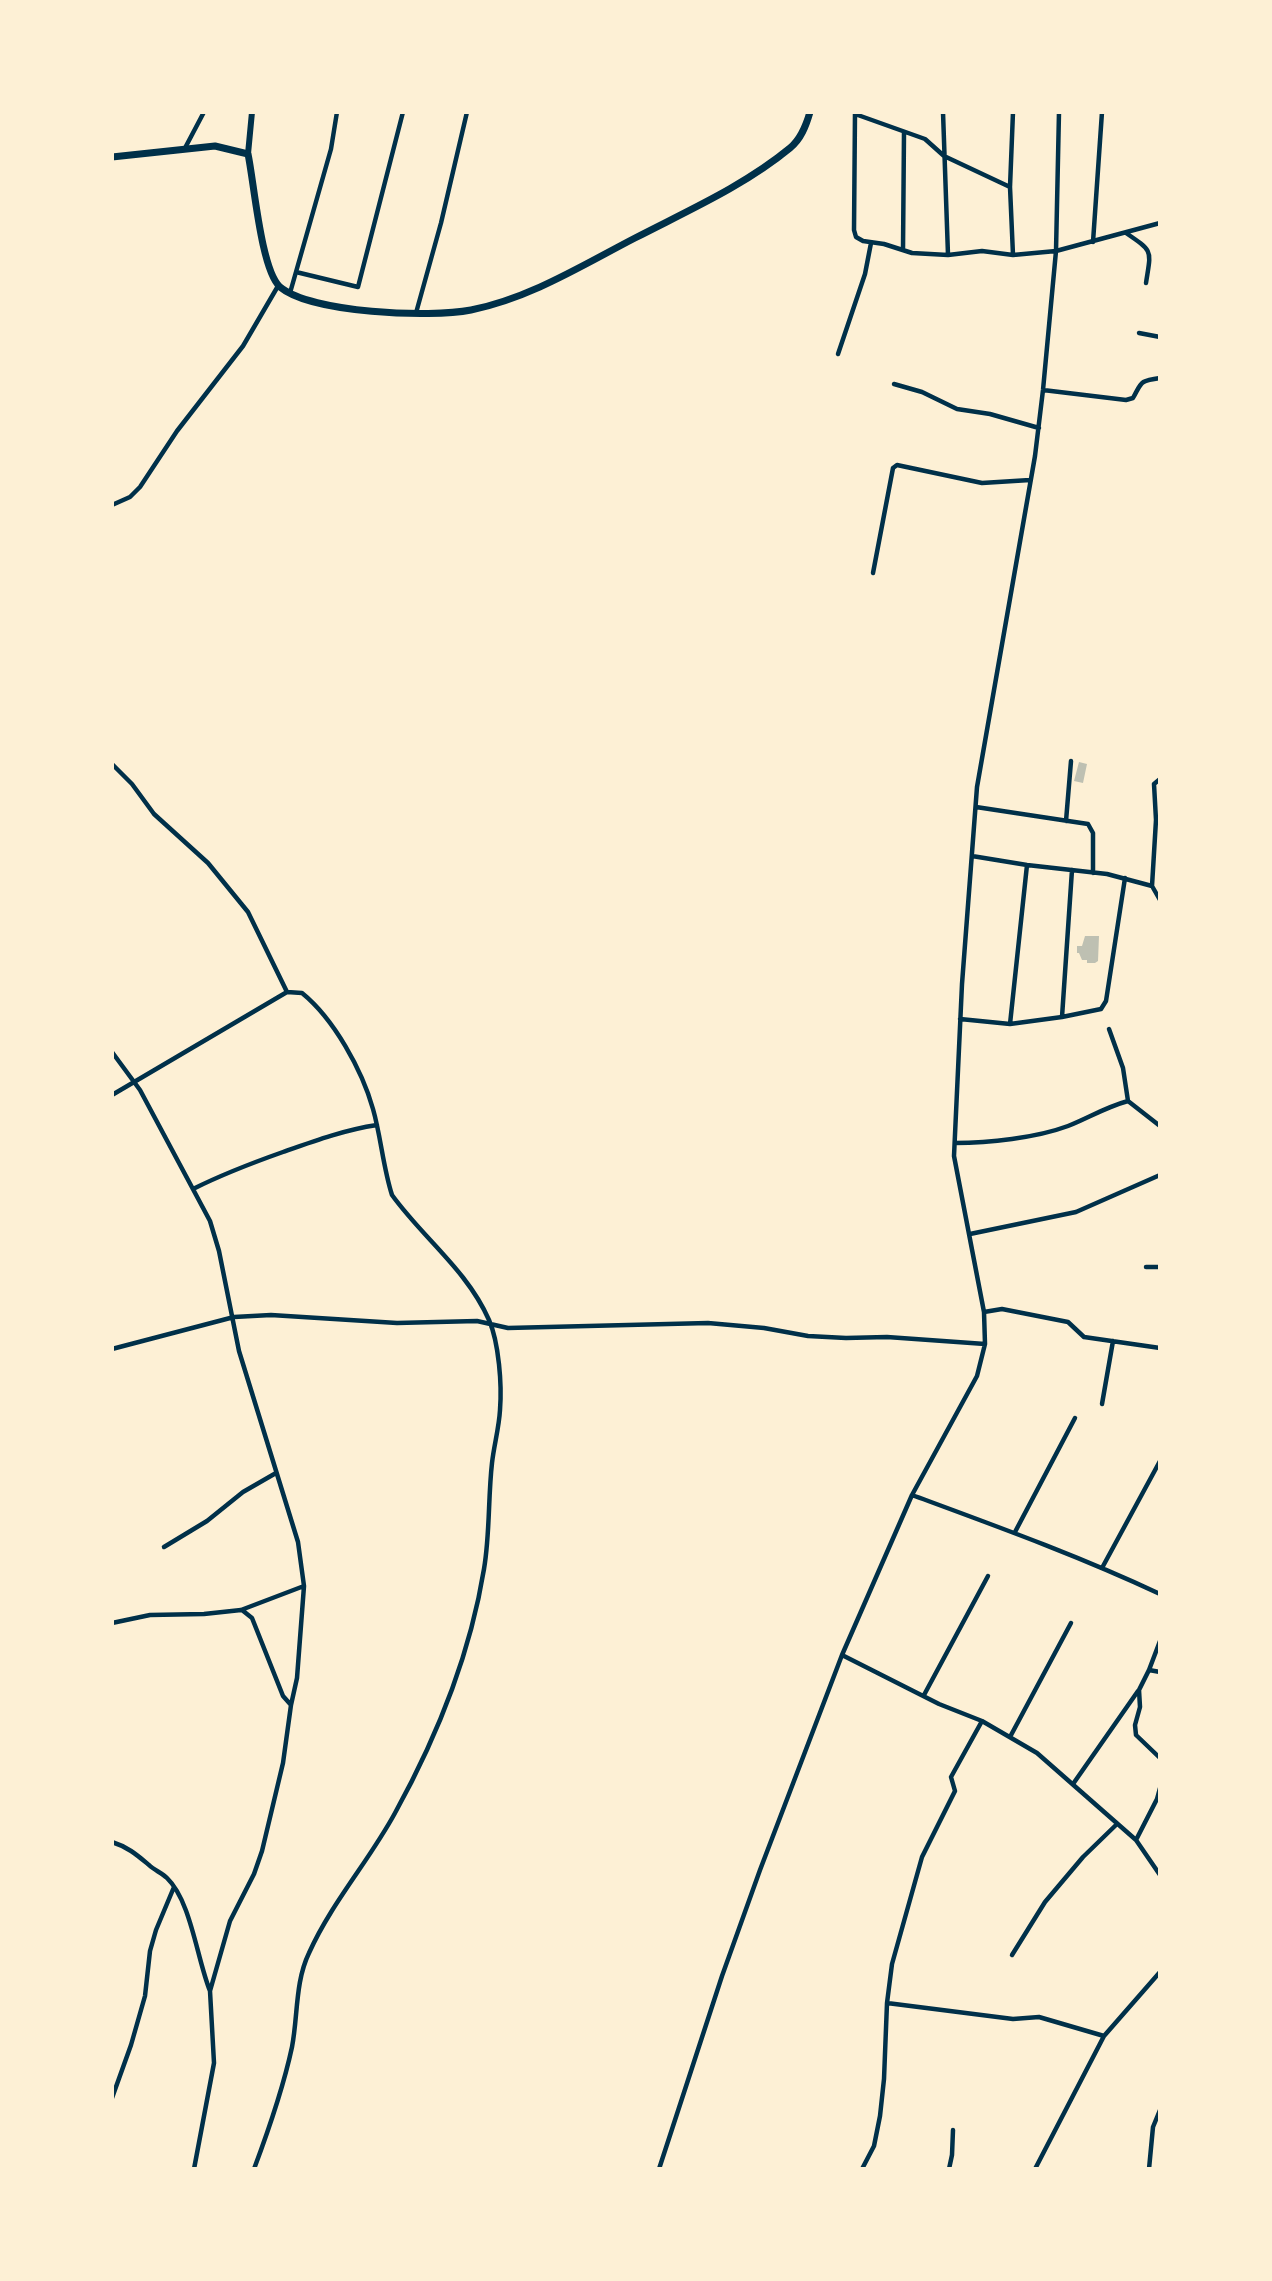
<!DOCTYPE html>
<style>
body{margin:0}
#map{position:relative;width:1272px;height:2281px;overflow:hidden;background:#fdf0d5;font-family:"Libre Baskerville",serif}
canvas{display:block}
.frame{position:absolute;inset:0;border:114px solid #fdf0d5;pointer-events:none}
</style>
<div id="map">
<canvas width="1272" height="2281"></canvas>
<div class="frame"></div>
</div>
<script>
const context = document.querySelector('canvas').getContext('2d');
context.lineJoin = 'round';
function fill(path, color) { context.fillStyle = color; context.fill(path, 'evenodd'); }
function strokePath(path, color, width, dash) { context.strokeStyle = color; context.lineWidth = width; context.lineCap = dash ? 'butt' : 'round'; context.setLineDash(dash || []); context.stroke(path); }
const building = new Path2D(`
 M 1079,762 L 1087,764 L 1083,783 L 1074,781 Z
 M 1085,936 L 1099,936 L 1098,961 L 1095,963 L 1087,963 L 1087,960 L 1082,960 L 1079,953 L 1077,953 L 1077,946 L 1082,946 Z`);
const minor = new Path2D(`
 M 855,112 L 854,230 L 856,237 L 863,241 L 884,244 L 912,253 L 948,255 L 982,251 L 1013,255 L 1056,251 L 1160,223
 M 943,112 L 948,255
 M 1013,112 L 1010,187 L 1013,255
 M 855,114 L 925,139 L 944,156 L 1010,187
 M 185,148 L 204,112
 M 1126,233 C 1154,252 1151,250 1146,283
 M 1093,242 L 1102,112
 M 903,250 L 904,132
 M 296,272 L 358,287 L 403,112
 M 290,293 L 331,149 L 337,112
 M 416,313 L 441,223 L 467,112
 M 1139,333 L 1160,337
 M 838,354 L 865,274 L 871,243
 M 894,384 L 922,392 L 957,409 L 990,414 L 1039,428
 M 1043,390 L 1126,400 L 1133,398 C 1142,382 1139,381 1160,378
 M 112,505 L 130,497 L 140,487 L 177,431 L 243,346 L 278,286
 M 873,573 L 893,468 L 897,465 L 982,483 L 1030,480
 M 112,764 L 132,784 L 154,814 L 208,863 L 248,912 L 287,992
 M 976,807 L 1088,824 L 1093,833 L 1093,873
 M 1066,821 L 1071,761
 M 972,856 L 1027,865 L 1107,874 L 1152,886 L 1160,900
 M 1152,886 L 1156,820 L 1154,784 L 1160,779
 M 1062,1017 L 1072,870
 M 960,1019 L 1010,1024 L 1062,1017 L 1101,1009 L 1106,1001 L 1125,878
 M 1010,1024 L 1027,865
 M 1109,1029 L 1123,1068 L 1128,1101
 M 112,1052 L 140,1090 L 210,1221 L 219,1251 L 239,1351 L 298,1542 L 304,1586 L 297,1678 L 291,1705 L 283,1763 L 262,1851 L 254,1874 L 230,1921 L 210,1991 L 214,2063 L 194,2169
 M 112,1095 L 287,992 L 302,993 C 334,1019 362,1070 373,1109 C 381,1137 383,1167 392,1195 C 423,1238 467,1270 489,1320 C 499,1343 502,1385 500,1410 C 499,1428 494,1445 492,1463 C 488,1498 490,1534 484,1569 C 470,1655 437,1737 395,1813 C 369,1861 332,1902 309,1953 C 295,1982 298,2016 292,2047 C 283,2089 269,2129 254,2169
 M 955,1143 C 988,1143 1036,1138 1068,1126 C 1088,1118 1106,1107 1128,1101 L 1160,1126
 M 193,1189 C 225,1173 249,1164 283,1152 C 314,1141 344,1130 377,1125
 M 970,1234 L 1076,1212 L 1160,1175
 M 1146,1267 L 1160,1267
 M 984,1312 L 1002,1309 L 1068,1322 L 1084,1337 L 1160,1348
 M 112,1349 L 234,1317 L 271,1315 L 397,1323 L 477,1321 L 508,1328 L 708,1323 L 764,1328 L 808,1336 L 846,1338 L 887,1337 L 985,1344
 M 1102,1404 L 1113,1341
 M 912,1495 C 996,1526 1079,1556 1160,1594
 M 1015,1532 L 1075,1418
 M 164,1547 L 207,1521 L 243,1492 L 276,1473
 M 1102,1568 L 1160,1461
 M 242,1610 L 252,1618 L 283,1696 L 291,1705
 M 112,1623 L 150,1615 L 204,1614 L 241,1610 L 304,1586
 M 1160,1641 L 1149,1670 L 1139,1690 L 1140,1707 L 1135,1725 L 1136,1735 L 1160,1758
 M 842,1655 L 939,1704 L 982,1721 L 1037,1753 L 1136,1840 L 1160,1875
 M 1149,1670 L 1160,1672
 M 924,1695 L 988,1576
 M 1010,1737 L 1071,1623
 M 1073,1784 L 1138,1691
 M 1136,1840 L 1157,1799 L 1160,1788
 M 112,1842 C 128,1847 137,1855 149,1865 C 154,1870 162,1873 167,1878 C 191,1901 197,1959 210,1991
 M 1012,1955 L 1045,1902 L 1083,1857 L 1117,1824
 M 887,2003 L 1013,2019 L 1039,2017 L 1104,2036
 M 112,2098 L 131,2045 L 145,1996 L 150,1951 L 156,1930 L 174,1887
 M 659,2169 L 722,1976 L 760,1870 L 842,1655 L 912,1495 L 977,1376 L 985,1344 L 984,1312 L 954,1156 L 962,984 L 977,787 L 1035,456 L 1043,390 L 1056,251 L 1059,112
 M 862,2169 L 874,2146 L 880,2116 L 884,2079 L 887,2003 L 892,1964 L 922,1857 L 955,1791 L 951,1777 L 982,1721
 M 949,2169 L 952,2155 L 953,2130
 M 1035,2169 L 1104,2036 L 1160,1972
 M 1149,2169 L 1153,2127 L 1160,2110`);
const tertiary = new Path2D(`
 M 248,154 L 252,112`);
const secondary = new Path2D(`
 M 112,157 L 215,146 L 248,154 C 254,182 261,270 280,287 C 311,313 430,318 471,310 C 530,298 581,266 635,238 C 687,211 744,186 790,148 C 801,139 806,126 810,112`);
fill(building, '#bec0b2');
strokePath(minor, '#003049', 4.5);
strokePath(tertiary, '#003049', 6);
strokePath(secondary, '#003049', 7);
</script>
